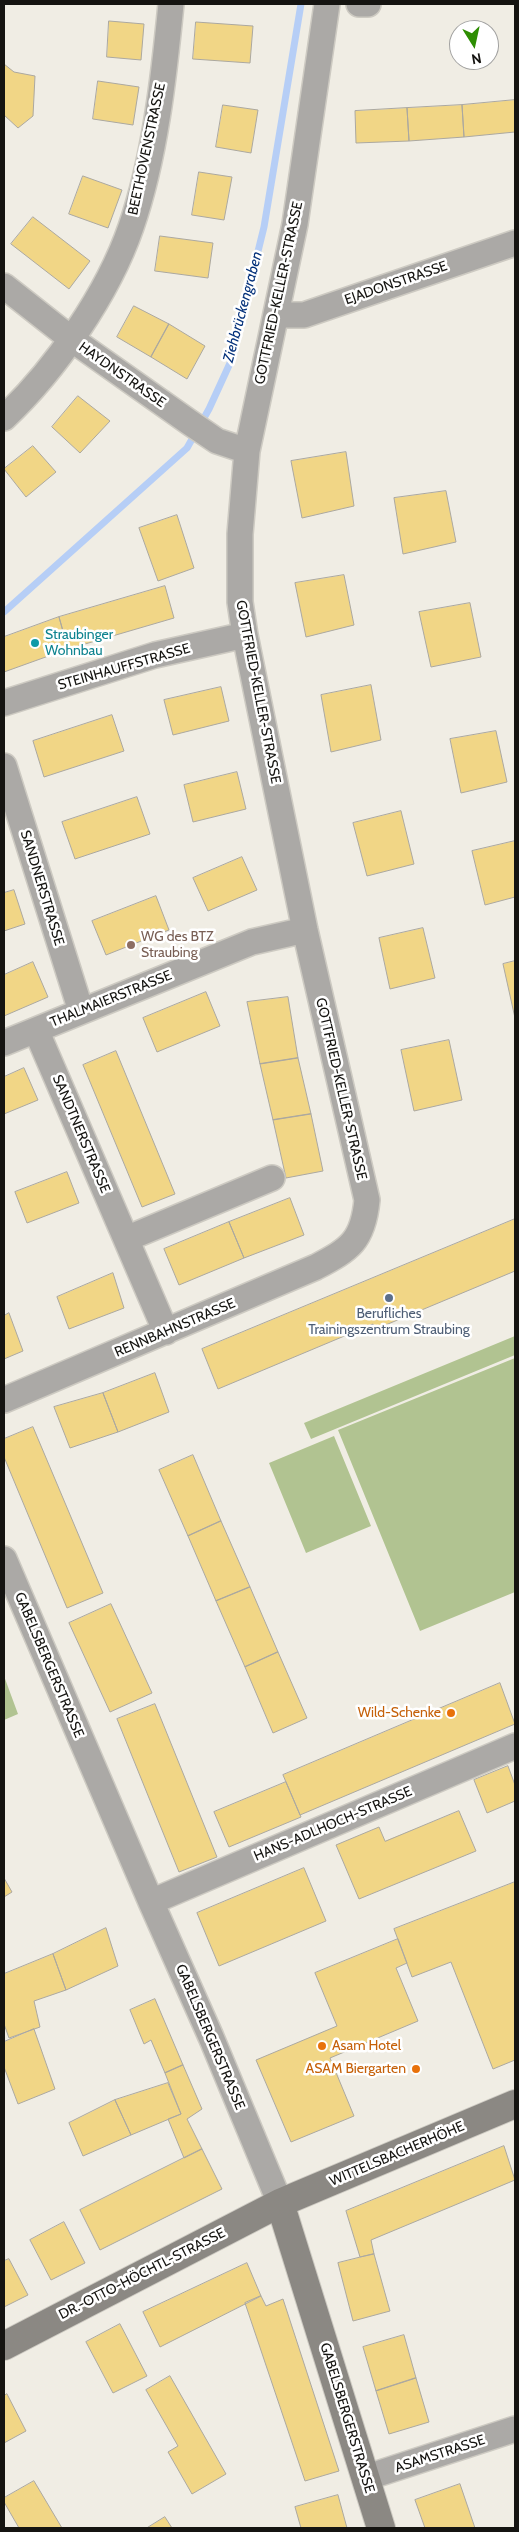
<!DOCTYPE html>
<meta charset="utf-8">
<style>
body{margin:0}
#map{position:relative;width:519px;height:2532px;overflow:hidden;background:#f0ede4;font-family:Cabin,sans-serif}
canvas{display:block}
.frame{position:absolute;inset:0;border:5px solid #151411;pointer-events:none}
.north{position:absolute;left:449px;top:20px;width:50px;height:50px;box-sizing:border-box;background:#fff;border:1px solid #a1a1a0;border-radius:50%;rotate:170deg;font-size:14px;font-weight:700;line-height:20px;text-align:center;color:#151411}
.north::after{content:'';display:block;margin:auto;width:18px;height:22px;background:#2e8e03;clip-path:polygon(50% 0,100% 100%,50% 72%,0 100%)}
</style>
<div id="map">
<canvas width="519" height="2532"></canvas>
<div class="frame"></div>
<div class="north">N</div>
</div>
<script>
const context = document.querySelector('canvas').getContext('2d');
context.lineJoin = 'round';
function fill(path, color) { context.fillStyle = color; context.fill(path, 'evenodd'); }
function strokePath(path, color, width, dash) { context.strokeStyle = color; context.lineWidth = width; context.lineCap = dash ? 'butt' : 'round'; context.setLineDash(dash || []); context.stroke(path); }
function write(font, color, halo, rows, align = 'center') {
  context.font = font + ' Cabin,sans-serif'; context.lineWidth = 5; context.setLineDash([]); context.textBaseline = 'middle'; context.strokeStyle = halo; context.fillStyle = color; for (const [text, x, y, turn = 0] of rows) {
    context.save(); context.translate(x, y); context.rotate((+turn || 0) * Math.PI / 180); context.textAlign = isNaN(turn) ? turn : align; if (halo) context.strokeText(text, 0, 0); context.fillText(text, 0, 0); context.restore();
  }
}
const green = new Path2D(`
 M 515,1336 L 515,1355 L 311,1439 L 304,1423 Z
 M 515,1358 L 515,1592 L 420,1631 L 338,1430 Z
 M 334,1436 L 371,1526 L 306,1553 L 269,1463 Z
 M 4,1676 L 18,1714 L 4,1720 Z`);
const stream = new Path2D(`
 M 4,612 L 187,448 L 209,409 L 231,361 L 264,227 L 301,4`);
const building = new Path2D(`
 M 109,21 L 144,24 L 141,60 L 107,57 Z
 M 196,22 L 253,26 L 250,63 L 193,59 Z
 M 4,64 L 14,72 L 35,76 L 33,116 L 18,128 L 4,115 Z
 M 98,81 L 139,87 L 133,125 L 93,119 Z
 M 515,100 L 515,132 L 464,137 L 462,105 Z
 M 223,105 L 258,110 L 251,153 L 216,147 Z
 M 462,105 L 464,137 L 409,141 L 407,108 Z
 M 407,108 L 409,141 L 356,143 L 355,111 Z
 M 199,172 L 232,177 L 224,220 L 192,215 Z
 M 83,176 L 122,190 L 108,228 L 69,214 Z
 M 33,217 L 90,261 L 69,289 L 11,244 Z
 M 160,236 L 213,243 L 208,278 L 155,271 Z
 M 134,306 L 169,324 L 151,357 L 117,337 Z
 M 169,324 L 205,346 L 187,379 L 151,357 Z
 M 78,396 L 110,421 L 80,453 L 52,427 Z
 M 33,446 L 56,472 L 26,497 L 4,469 Z
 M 346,452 L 354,506 L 302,518 L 291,461 Z
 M 446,491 L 456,542 L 403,554 L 394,498 Z
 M 177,515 L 194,568 L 158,581 L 139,528 Z
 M 344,575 L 354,625 L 306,637 L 295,583 Z
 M 165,586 L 174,618 L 68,649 L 59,617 Z
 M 470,603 L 481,657 L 431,667 L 419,612 Z
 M 59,617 L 68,649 L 4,672 L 4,637 Z
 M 371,685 L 381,740 L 331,752 L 321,695 Z
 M 221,687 L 229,721 L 173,735 L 164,700 Z
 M 112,715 L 124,751 L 44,777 L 33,741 Z
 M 496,731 L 507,782 L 461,793 L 450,739 Z
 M 237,772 L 246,809 L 193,822 L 184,785 Z
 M 137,797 L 150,834 L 75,859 L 62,822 Z
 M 401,811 L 414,864 L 367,876 L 353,823 Z
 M 515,841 L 515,897 L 485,905 L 472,851 Z
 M 242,857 L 257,890 L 208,911 L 193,878 Z
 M 14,890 L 25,924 L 4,931 L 4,893 Z
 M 156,896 L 169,930 L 106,955 L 92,921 Z
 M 423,928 L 435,978 L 390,989 L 379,938 Z
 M 515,961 L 515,1018 L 503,964 Z
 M 33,962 L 48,997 L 4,1016 L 4,975 Z
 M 206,992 L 220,1026 L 157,1052 L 143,1018 Z
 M 288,997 L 298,1058 L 260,1064 L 247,1002 Z
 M 449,1040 L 462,1100 L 414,1111 L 401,1050 Z
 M 116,1051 L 175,1194 L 142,1207 L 83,1065 Z
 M 298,1058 L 311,1114 L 273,1120 L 260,1064 Z
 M 24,1068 L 38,1100 L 4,1114 L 4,1077 Z
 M 311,1114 L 323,1171 L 286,1178 L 273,1120 Z
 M 67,1172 L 79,1203 L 27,1223 L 15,1192 Z
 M 290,1198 L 304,1235 L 244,1258 L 229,1222 Z
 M 515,1219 L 515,1271 L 376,1329 L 373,1324 L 218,1389 L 202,1349 Z
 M 229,1222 L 244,1258 L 179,1285 L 164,1249 Z
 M 113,1273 L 124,1308 L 69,1329 L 57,1297 Z
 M 9,1313 L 23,1351 L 4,1359 L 4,1316 Z
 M 155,1373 L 169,1412 L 118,1432 L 103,1393 Z
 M 103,1393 L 118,1432 L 70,1448 L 54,1407 Z
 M 33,1427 L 103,1593 L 67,1608 L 4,1457 L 4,1439 Z
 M 193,1455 L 221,1521 L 188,1536 L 159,1470 Z
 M 221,1521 L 250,1587 L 216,1601 L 188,1536 Z
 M 250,1587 L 278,1652 L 245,1667 L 216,1601 Z
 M 111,1604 L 152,1693 L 110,1712 L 69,1623 Z
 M 278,1652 L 307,1718 L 273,1733 L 245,1667 Z
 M 500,1683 L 515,1724 L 300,1815 L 283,1775 Z
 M 155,1704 L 217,1857 L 179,1872 L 117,1719 Z
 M 508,1766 L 515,1785 L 515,1801 L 487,1813 L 474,1780 Z
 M 286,1782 L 301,1817 L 229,1847 L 214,1812 Z
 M 459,1811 L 476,1851 L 359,1899 L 336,1845 L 379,1827 L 385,1841 Z
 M 304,1868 L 326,1921 L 219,1966 L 197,1913 Z
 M 4,1878 L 12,1892 L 4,1897 Z
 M 515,1882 L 515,2060 L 493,2069 L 451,1962 L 412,1977 L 394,1929 Z
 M 106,1928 L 118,1966 L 66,1990 L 53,1954 Z
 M 398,1939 L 407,1963 L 396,1968 L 418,2021 L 330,2058 L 354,2116 L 291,2142 L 256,2060 L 337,2026 L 315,1973 Z
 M 53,1954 L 66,1990 L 34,2001 L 40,2027 L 9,2038 L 4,2024 L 4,1974 Z
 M 155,1999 L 183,2065 L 165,2073 L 151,2040 L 144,2044 L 130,2010 Z
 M 34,2029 L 55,2089 L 18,2104 L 4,2067 L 4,2042 Z
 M 183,2065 L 202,2109 L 187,2119 L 202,2149 L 184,2158 L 168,2119 L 181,2114 L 165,2073 Z
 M 168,2083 L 181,2114 L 131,2135 L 115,2100 Z
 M 115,2100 L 131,2135 L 83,2156 L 69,2123 Z
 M 504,2146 L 515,2180 L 371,2240 L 374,2254 L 360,2257 L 346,2211 Z
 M 202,2149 L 222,2189 L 100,2250 L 80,2210 Z
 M 64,2222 L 85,2263 L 51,2280 L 30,2240 Z
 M 374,2254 L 390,2311 L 353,2321 L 338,2263 Z
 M 9,2259 L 28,2295 L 4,2307 L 4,2261 Z
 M 247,2263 L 261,2296 L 160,2347 L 143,2312 Z
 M 261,2296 L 266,2306 L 283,2299 L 339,2471 L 305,2481 L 245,2303 Z
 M 120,2324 L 147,2376 L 113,2393 L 86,2342 Z
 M 404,2335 L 416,2378 L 376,2391 L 363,2347 Z
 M 170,2376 L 226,2474 L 192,2494 L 168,2452 L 178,2446 L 146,2390 Z
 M 416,2378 L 429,2422 L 389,2434 L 376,2391 Z
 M 7,2394 L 26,2431 L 4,2443 L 4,2396 Z
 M 34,2481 L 62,2528 L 19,2528 L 4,2502 L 4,2498 Z
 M 460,2484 L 475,2528 L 425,2528 L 415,2500 Z
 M 338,2495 L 347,2528 L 301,2528 L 295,2507 Z
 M 165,2517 L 172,2528 L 147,2528 Z`);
const street = new Path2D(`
 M 359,4 L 368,4
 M 4,286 L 70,338 L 189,422 L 217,441 L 247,451
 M 276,315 L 304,315 L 515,243
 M 4,418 C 55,370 108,294 131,227 C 155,158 164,76 171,4
 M 4,703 L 155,655 L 245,635
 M 4,766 L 81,1011
 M 36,1030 L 166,1332
 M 4,1043 L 252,942 L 305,930
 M 126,1239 L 272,1178
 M 4,1400 L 316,1267 C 350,1249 363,1241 367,1200 L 305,930 L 245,635 L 240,602 L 240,534 L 247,451 L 295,224 L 327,4
 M 4,1559 L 151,1902 L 211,2037 L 280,2203
 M 151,1902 L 515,1746
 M 365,2478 L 515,2429`);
const secondary = new Path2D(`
 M 280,2203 L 381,2528
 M 4,2346 L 280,2203 L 515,2104`);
const markers = [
 [35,643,5,"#0f9aa8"],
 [131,945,5,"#8d6e63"],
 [389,1298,5,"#5c6f8a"],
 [451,1713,5,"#e8710a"],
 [322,2046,5,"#e8710a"],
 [416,2069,5,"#e8710a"]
];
const streetNames = [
 ["BEETHOVENSTRASSE",147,149,-78],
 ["EJADONSTRASSE",396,283,-19],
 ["GOTTFRIED-KELLER-STRASSE",279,293,-78],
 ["HAYDNSTRASSE",122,375,35],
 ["STEINHAUFFSTRASSE",124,667,-16],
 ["GOTTFRIED-KELLER-STRASSE",258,692,79],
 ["SANDNERSTRASSE",42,888,73],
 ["THALMAIERSTRASSE",111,999,-22],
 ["GOTTFRIED-KELLER-STRASSE",341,1089,77],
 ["SANDTNERSTRASSE",81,1134,67],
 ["RENNBAHNSTRASSE",175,1328,-23],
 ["GABELSBERGERSTRASSE",49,1665,67],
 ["HANS-ADLHOCH-STRASSE",333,1824,-23],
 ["GABELSBERGERSTRASSE",210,2037,67],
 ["WITTELSBACHERHÖHE",397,2154,-23],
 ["DR.-OTTO-HÖCHTL-STRASSE",142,2274,-27],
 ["GABELSBERGERSTRASSE",347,2418,73],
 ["ASAMSTRASSE",440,2454,-18]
];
const cultureNames = [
 ["Straubinger",45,635],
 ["Wohnbau",45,651]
];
const educationNames = [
 ["WG des BTZ",141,937],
 ["Straubing",141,953]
];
const serviceNames = [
 ["Berufliches",389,1314],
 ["Trainingszentrum Straubing",389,1330]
];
const foodNames = [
 ["Wild-Schenke",441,1713],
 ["Asam Hotel",332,2046,"left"],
 ["ASAM Biergarten",406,2069]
];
const waterNames = [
 ["Ziehbrückengraben",243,307,-75]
];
fill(green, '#b1c391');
strokePath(stream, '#b6cef6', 7);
fill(building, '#f1d686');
strokePath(building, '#aba8a0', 1);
strokePath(street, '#cdcac2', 28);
strokePath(secondary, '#cdcac2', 30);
strokePath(street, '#aba9a6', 25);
strokePath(secondary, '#8b8883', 28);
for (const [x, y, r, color] of markers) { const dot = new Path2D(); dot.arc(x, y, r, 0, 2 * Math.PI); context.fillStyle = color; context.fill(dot); strokePath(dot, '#fff', 2); }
write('14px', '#151411', '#fff', streetNames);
write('14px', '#0d838f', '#fff', cultureNames, 'left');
write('14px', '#785e54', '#fff', educationNames, 'left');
write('14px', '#4e5e75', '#fff', serviceNames);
write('14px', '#c56008', '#fff', foodNames, 'right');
write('italic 15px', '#05327b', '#fff', waterNames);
</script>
